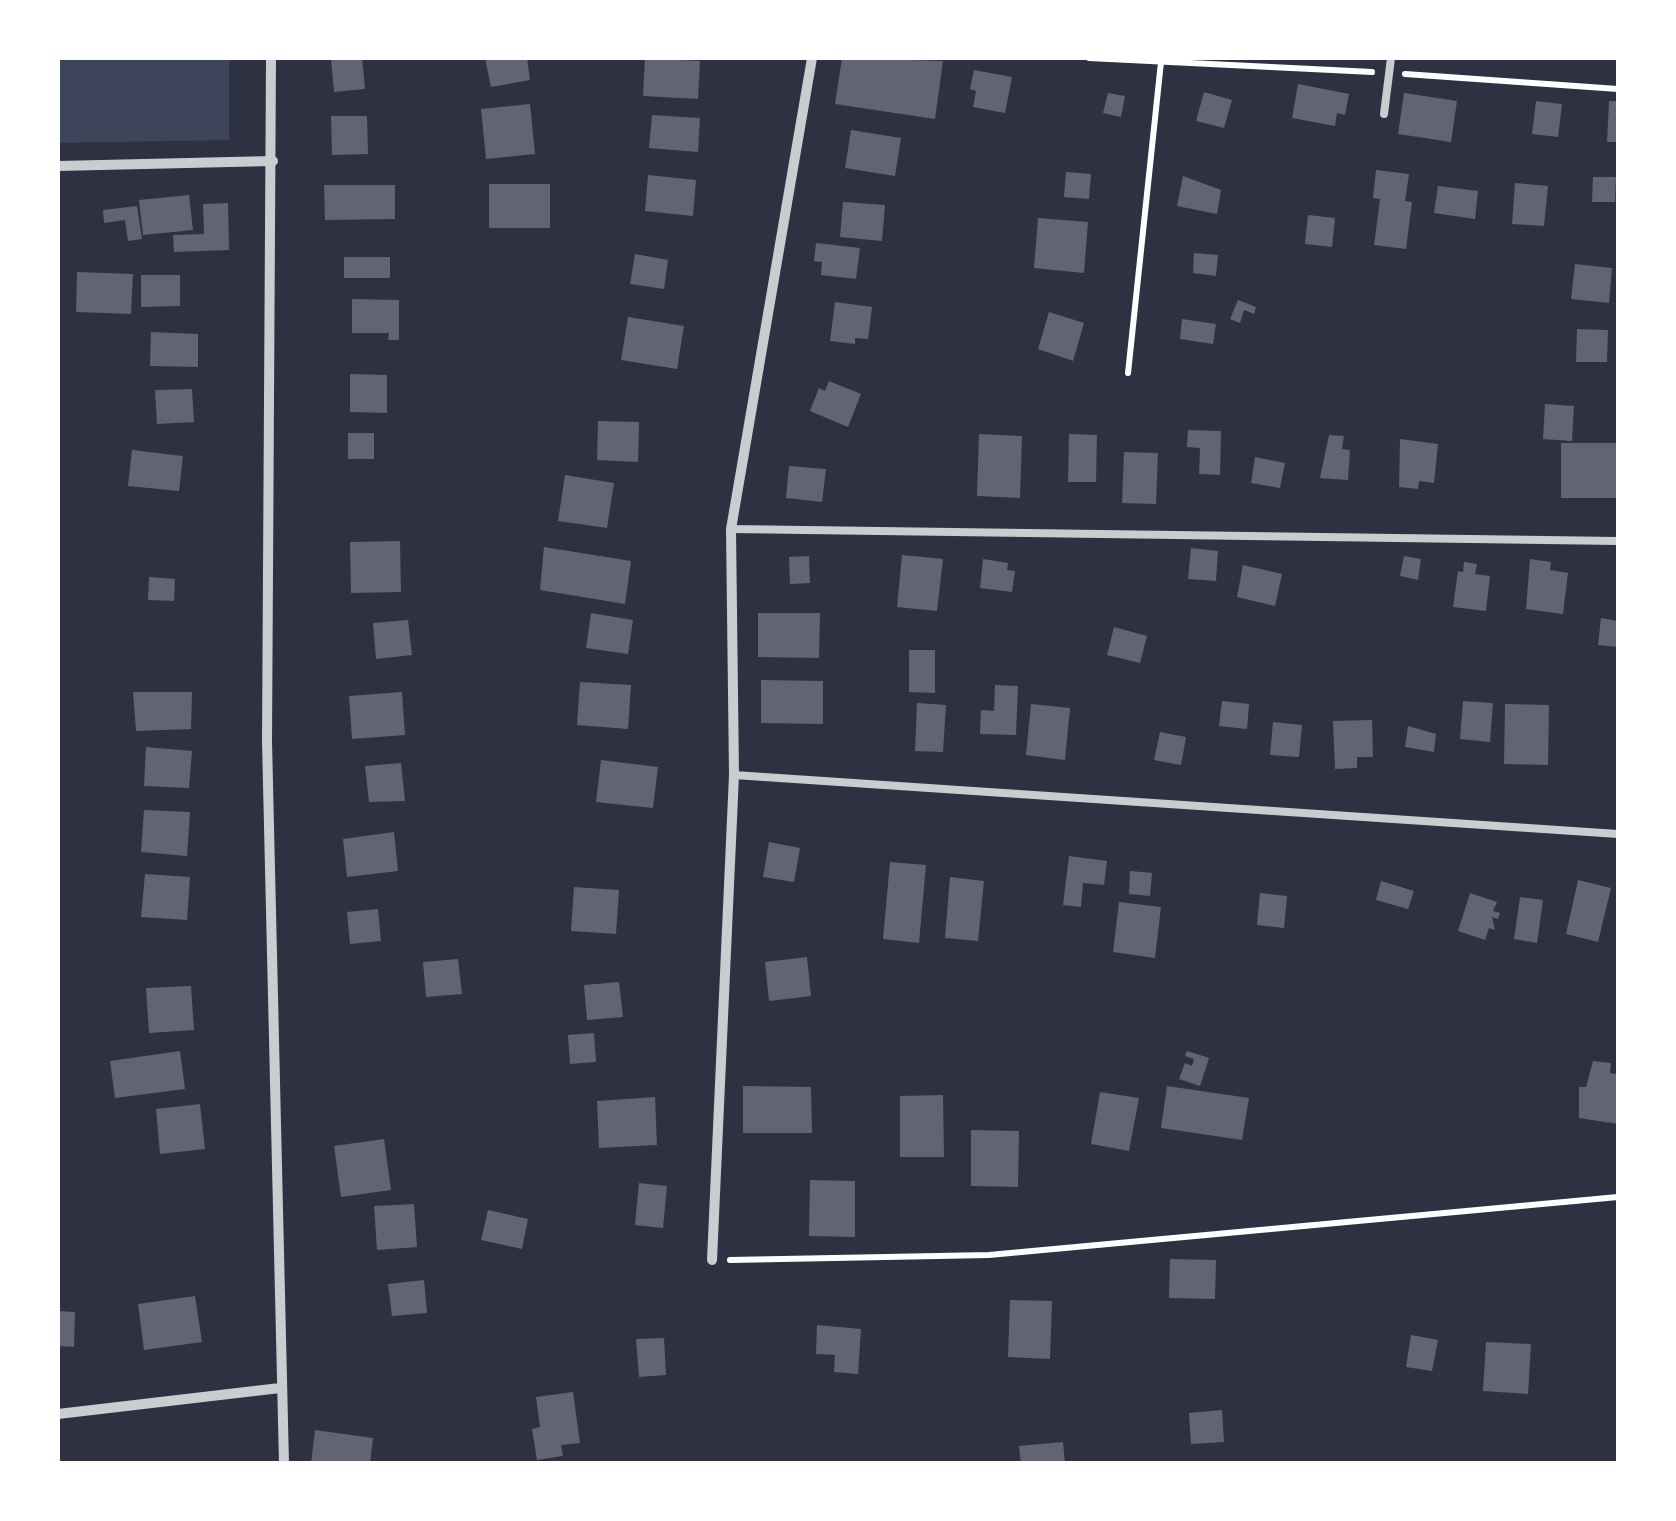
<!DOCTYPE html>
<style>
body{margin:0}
#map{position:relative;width:1676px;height:1521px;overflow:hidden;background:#2d3142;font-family:Overpass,sans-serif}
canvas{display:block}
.frame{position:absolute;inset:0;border:60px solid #fff;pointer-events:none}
</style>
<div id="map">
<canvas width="1676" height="1521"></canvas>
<div class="frame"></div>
</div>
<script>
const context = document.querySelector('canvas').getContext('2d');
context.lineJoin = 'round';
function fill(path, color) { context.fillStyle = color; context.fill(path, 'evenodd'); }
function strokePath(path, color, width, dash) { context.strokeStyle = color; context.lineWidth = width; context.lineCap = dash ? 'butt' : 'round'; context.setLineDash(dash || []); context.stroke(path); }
const green = new Path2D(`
 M 58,58 L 229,58 L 229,140 L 58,143 Z`);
const building = new Path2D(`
 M 362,58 L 365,89 L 334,92 L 331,60 Z
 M 485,58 L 527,58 L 530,80 L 491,87 Z
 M 645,58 L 700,61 L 698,99 L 643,96 Z
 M 842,58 L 943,61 L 935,119 L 835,104 Z
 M 974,70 L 1012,77 L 1005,113 L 973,107 L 976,91 L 970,89 Z
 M 1298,84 L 1349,94 L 1345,115 L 1337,113 L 1335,126 L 1292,118 Z
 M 1204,92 L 1232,100 L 1224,128 L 1196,121 Z
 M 1108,93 L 1125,96 L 1121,117 L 1103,113 Z
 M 1404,93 L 1457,101 L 1451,142 L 1398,134 Z
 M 1536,101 L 1562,104 L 1558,137 L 1532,134 Z
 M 1609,101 L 1618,101 L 1618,142 L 1607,142 Z
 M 530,104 L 535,154 L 486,159 L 481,109 Z
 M 652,115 L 700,118 L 698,152 L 649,148 Z
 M 331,116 L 367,116 L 368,154 L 332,155 Z
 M 851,130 L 901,138 L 895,176 L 845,168 Z
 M 1376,170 L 1409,174 L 1405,201 L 1412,202 L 1406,249 L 1374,245 L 1380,199 L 1373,198 Z
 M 1066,172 L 1091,174 L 1089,199 L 1064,197 Z
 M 648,175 L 696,180 L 693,216 L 645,211 Z
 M 1183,176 L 1221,190 L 1217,214 L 1177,206 Z
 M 1593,177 L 1616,177 L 1615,202 L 1592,202 Z
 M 1515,183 L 1548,186 L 1544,226 L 1512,224 Z
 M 489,184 L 550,184 L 550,228 L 489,228 Z
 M 324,185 L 395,185 L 395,219 L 325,220 Z
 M 1438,186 L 1478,191 L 1475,219 L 1434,213 Z
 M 189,195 L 193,230 L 143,235 L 139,200 Z
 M 843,202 L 885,205 L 882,241 L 840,237 Z
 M 228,203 L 229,250 L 174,252 L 173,235 L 204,234 L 203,204 Z
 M 137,206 L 142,239 L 128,241 L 125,220 L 104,223 L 103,210 Z
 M 1308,215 L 1335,218 L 1332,247 L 1305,244 Z
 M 1038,218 L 1088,222 L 1084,273 L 1034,268 Z
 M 816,243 L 860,248 L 856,279 L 821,275 L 822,262 L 814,261 Z
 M 1194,253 L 1218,255 L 1216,276 L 1193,273 Z
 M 635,254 L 668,260 L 664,289 L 630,284 Z
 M 344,257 L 390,257 L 390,278 L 344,278 Z
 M 1575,264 L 1612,268 L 1609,303 L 1571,299 Z
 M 77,272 L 133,274 L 131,314 L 76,312 Z
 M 141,275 L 180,275 L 180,306 L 141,307 Z
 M 352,299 L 399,300 L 399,340 L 388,340 L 389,333 L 352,333 Z
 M 1238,300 L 1256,307 L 1254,314 L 1244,310 L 1240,323 L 1230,319 Z
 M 835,302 L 872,307 L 868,339 L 855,338 L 855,344 L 830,341 Z
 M 1049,312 L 1084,323 L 1073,361 L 1038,349 Z
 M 628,317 L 684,326 L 677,369 L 621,360 Z
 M 1182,319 L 1216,324 L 1213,344 L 1180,339 Z
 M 1577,329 L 1608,330 L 1607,362 L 1576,362 Z
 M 151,332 L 198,334 L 198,367 L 150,366 Z
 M 350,374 L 387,375 L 387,413 L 350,412 Z
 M 829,381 L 861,394 L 848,427 L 810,411 L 819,388 L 825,391 Z
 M 192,389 L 194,422 L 157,424 L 155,390 Z
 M 1545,404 L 1574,406 L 1572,441 L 1543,439 Z
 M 598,421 L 639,422 L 638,462 L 597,460 Z
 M 1188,430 L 1221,431 L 1220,475 L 1199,474 L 1200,448 L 1187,447 Z
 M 348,433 L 374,433 L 374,459 L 348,459 Z
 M 979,434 L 1022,436 L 1020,498 L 977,496 Z
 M 1069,434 L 1097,435 L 1096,482 L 1068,482 Z
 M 1329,435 L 1344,436 L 1342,449 L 1350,450 L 1348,480 L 1320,478 Z
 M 1400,439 L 1438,444 L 1434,483 L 1419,481 L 1418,489 L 1399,487 Z
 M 1561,443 L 1618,443 L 1618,498 L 1561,498 Z
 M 132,450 L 183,456 L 179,491 L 128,486 Z
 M 1124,452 L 1158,453 L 1156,504 L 1122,503 Z
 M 1255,457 L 1285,463 L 1280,488 L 1251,483 Z
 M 789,466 L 826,469 L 822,502 L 786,498 Z
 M 565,475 L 614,483 L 607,528 L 558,521 Z
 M 400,541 L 401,592 L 351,593 L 350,542 Z
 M 544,547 L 631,561 L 625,604 L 540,590 Z
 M 1191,548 L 1218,551 L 1216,581 L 1188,579 Z
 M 902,555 L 943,559 L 937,611 L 897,607 Z
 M 809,556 L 810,583 L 790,584 L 789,557 Z
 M 1404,556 L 1421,559 L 1418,580 L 1400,576 Z
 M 983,559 L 1008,563 L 1007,570 L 1015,571 L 1012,592 L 980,588 Z
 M 1530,559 L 1551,562 L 1550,570 L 1568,573 L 1563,614 L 1526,609 Z
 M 1464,562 L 1477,564 L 1475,574 L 1490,576 L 1486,611 L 1453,607 L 1458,571 L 1463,572 Z
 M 1243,565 L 1282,574 L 1275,606 L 1237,597 Z
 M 149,577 L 175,579 L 174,601 L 148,600 Z
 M 591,613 L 633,620 L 628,654 L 586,648 Z
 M 758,613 L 820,613 L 819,658 L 758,657 Z
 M 1601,618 L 1618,621 L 1618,647 L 1598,645 Z
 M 408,620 L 412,655 L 376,659 L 373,623 Z
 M 1114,627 L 1147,636 L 1140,663 L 1107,655 Z
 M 909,650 L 935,650 L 935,693 L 909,692 Z
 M 761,680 L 823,681 L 823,724 L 761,723 Z
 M 580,682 L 631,685 L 628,729 L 577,725 Z
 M 995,685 L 1018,686 L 1016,735 L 980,734 L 981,710 L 994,711 Z
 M 133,692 L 192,692 L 191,729 L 136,731 Z
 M 402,692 L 405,735 L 352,739 L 349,696 Z
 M 1222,701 L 1249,704 L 1247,729 L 1219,726 Z
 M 1463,701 L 1493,703 L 1490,742 L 1460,739 Z
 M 917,703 L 946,705 L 943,752 L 915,751 Z
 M 1031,704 L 1070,708 L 1065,760 L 1026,755 Z
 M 1505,704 L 1549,705 L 1548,765 L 1504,764 Z
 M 1372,720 L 1373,757 L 1357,757 L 1357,768 L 1335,769 L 1333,721 Z
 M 1273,722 L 1302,725 L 1299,757 L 1270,755 Z
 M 1408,726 L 1436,734 L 1434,752 L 1405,747 Z
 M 1160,732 L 1186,737 L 1181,765 L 1154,760 Z
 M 146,747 L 192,751 L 189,788 L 144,786 Z
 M 601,760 L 658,767 L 653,808 L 596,802 Z
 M 401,763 L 405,801 L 369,802 L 365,766 Z
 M 144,810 L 190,812 L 187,856 L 141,852 Z
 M 394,832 L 398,871 L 347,877 L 343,839 Z
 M 769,842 L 800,848 L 794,882 L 763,877 Z
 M 1069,856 L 1107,861 L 1104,885 L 1083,883 L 1081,907 L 1063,905 Z
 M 890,862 L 926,865 L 919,943 L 883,939 Z
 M 1130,871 L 1152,873 L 1150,896 L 1129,894 Z
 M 145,874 L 190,877 L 187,920 L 141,917 Z
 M 950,877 L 984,881 L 978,941 L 945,938 Z
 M 1578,880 L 1611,888 L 1598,942 L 1566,934 Z
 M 1381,881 L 1414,891 L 1408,909 L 1376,900 Z
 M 574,887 L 619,890 L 616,934 L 571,931 Z
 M 1260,893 L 1287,896 L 1284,928 L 1257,925 Z
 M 1470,893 L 1497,902 L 1493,911 L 1500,913 L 1498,919 L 1492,917 L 1495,930 L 1489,928 L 1485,940 L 1458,931 Z
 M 1520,897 L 1543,900 L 1537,943 L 1514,939 Z
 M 1119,902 L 1161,907 L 1155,958 L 1113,952 Z
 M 378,909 L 381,941 L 350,944 L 347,912 Z
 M 807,957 L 811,996 L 769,1001 L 765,962 Z
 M 458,959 L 462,994 L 426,997 L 423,962 Z
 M 619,982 L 623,1017 L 587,1020 L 584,985 Z
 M 191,986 L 194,1030 L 149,1033 L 146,988 Z
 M 594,1033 L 596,1062 L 570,1064 L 568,1035 Z
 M 180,1051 L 185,1089 L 115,1098 L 110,1061 Z
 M 1187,1051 L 1209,1058 L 1200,1086 L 1179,1079 L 1185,1063 L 1192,1066 L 1194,1059 L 1185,1056 Z
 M 1593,1061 L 1611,1063 L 1610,1073 L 1618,1074 L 1618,1124 L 1579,1118 L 1579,1087 L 1586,1087 Z
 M 743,1086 L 811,1087 L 812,1133 L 743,1133 Z
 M 1167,1086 L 1249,1098 L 1242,1140 L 1161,1128 Z
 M 1100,1092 L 1139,1098 L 1129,1151 L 1091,1144 Z
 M 943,1095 L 944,1157 L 900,1157 L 900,1096 Z
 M 655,1097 L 657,1145 L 599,1148 L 597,1101 Z
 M 200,1104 L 205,1149 L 160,1154 L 156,1109 Z
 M 971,1130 L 1019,1131 L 1018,1187 L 971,1186 Z
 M 384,1139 L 391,1190 L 341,1197 L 334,1146 Z
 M 810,1180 L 855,1181 L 855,1237 L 809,1236 Z
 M 639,1183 L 667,1186 L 663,1228 L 635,1225 Z
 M 414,1204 L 417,1247 L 377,1250 L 374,1206 Z
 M 488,1210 L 528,1219 L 522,1249 L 481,1240 Z
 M 1170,1259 L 1216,1260 L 1215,1299 L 1169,1298 Z
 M 424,1280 L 427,1313 L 392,1316 L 388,1284 Z
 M 195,1296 L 202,1342 L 144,1350 L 138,1304 Z
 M 1010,1300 L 1052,1301 L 1050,1359 L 1008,1357 Z
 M 58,1311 L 75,1312 L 74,1347 L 58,1346 Z
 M 817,1325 L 861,1329 L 858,1374 L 834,1372 L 835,1355 L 816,1354 Z
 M 1411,1335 L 1438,1340 L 1432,1371 L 1406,1367 Z
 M 664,1338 L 666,1375 L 639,1377 L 636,1339 Z
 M 1486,1342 L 1531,1344 L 1528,1394 L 1483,1391 Z
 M 573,1392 L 580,1443 L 561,1445 L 563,1456 L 537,1460 L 532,1429 L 540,1427 L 536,1397 Z
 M 1222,1410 L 1224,1442 L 1191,1444 L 1189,1413 Z
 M 315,1430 L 373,1438 L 370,1464 L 311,1464 Z
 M 1063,1442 L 1065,1464 L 1021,1464 L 1019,1446 Z`);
const path = new Path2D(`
 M 1089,58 L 1372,72
 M 1405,74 L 1618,89
 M 1128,373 L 1161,62
 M 730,1260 L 989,1255 L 1618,1197`);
const service = new Path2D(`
 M 1384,114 L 1391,58
 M 731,529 L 1618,541
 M 734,775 L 1618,834`);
const minor = new Path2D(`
 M 271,58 L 267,741 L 284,1464
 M 58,166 L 273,161
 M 712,1260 L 734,775 L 731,529 L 812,58
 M 58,1414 L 280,1388`);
fill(green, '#3c4559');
fill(building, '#626471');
strokePath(path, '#fff', 6);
strokePath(service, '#caccd0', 8);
strokePath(minor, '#caccd0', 10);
</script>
